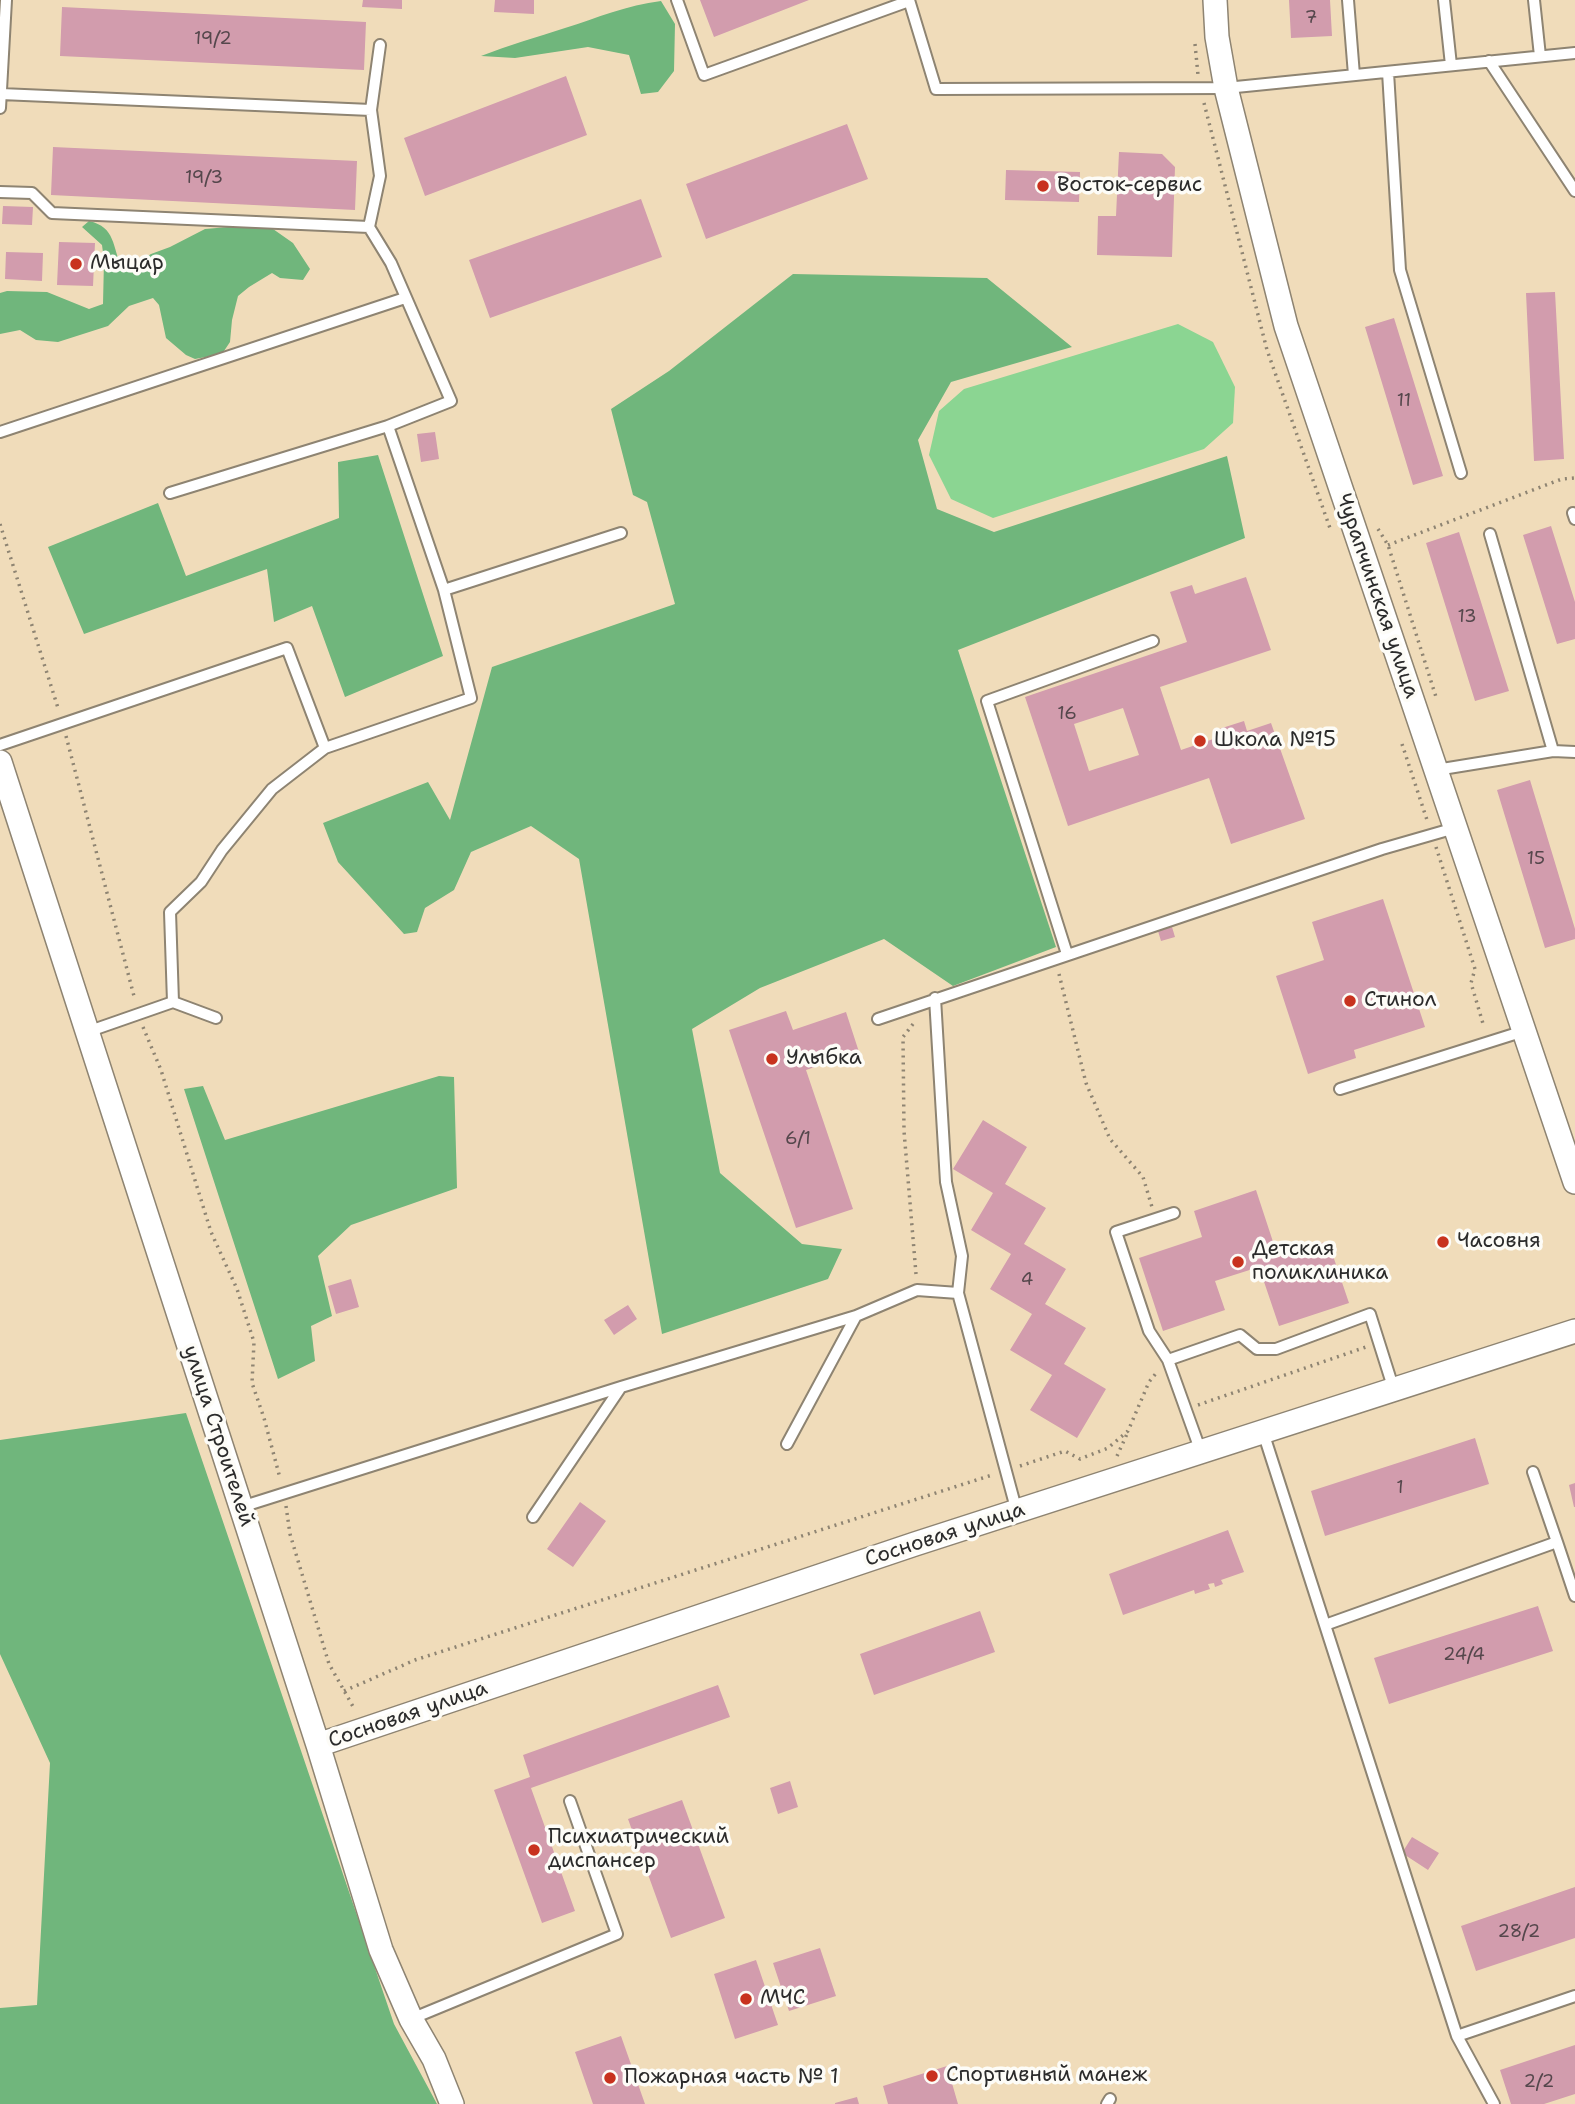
<!DOCTYPE html>
<meta charset="utf-8">
<style>
body{margin:0}
canvas{display:block;background:#f0dcba}
</style>
<canvas width="1575" height="2104"></canvas>
<script>
const context = document.querySelector('canvas').getContext('2d');
context.lineJoin = 'round';
function fill(path, color) { context.fillStyle = color; context.fill(path, 'evenodd'); }
function strokePath(path, color, width, dash) { context.strokeStyle = color; context.lineWidth = width; context.lineCap = dash ? 'butt' : 'round'; context.setLineDash(dash || []); context.stroke(path); }
function write(font, color, halo, rows, align = 'center') {
  context.font = font + ' "Shantell Sans",sans-serif'; context.lineWidth = 7; context.setLineDash([]); context.textBaseline = 'middle'; context.strokeStyle = halo; context.fillStyle = color; for (const [text, x, y, turn = 0] of rows) {
    context.save(); context.translate(x, y); context.rotate((+turn || 0) * Math.PI / 180); context.textAlign = isNaN(turn) ? turn : align; if (halo) context.strokeText(text, 0, 0); context.fillText(text, 0, 0); context.restore();
  }
}
const green = new Path2D(`
 M 1178,324 L 1213,342 L 1235,387 L 1233,423 L 1204,449 L 993,518 L 951,499 L 929,455 L 939,411 L 964,389 Z`);
const forest = new Path2D(`
 M 661,1 L 675,24 L 674,71 L 658,92 L 641,94 L 629,55 L 588,47 L 515,58 L 481,56 C 509,45 537,37 565,28 C 597,18 627,5 661,1 Z
 M 89,221 C 116,227 112,247 122,268 L 130,267 L 151,254 L 170,247 L 205,229 L 240,226 L 273,229 L 293,243 L 310,269 L 303,280 L 280,278 L 272,273 L 249,287 L 238,296 L 232,320 L 230,342 L 222,354 L 195,359 L 186,355 L 166,338 L 159,305 L 153,298 L 129,306 L 108,326 L 58,342 L 36,340 L 20,330 L 0,334 L 0,293 L 7,291 L 47,292 L 89,309 L 103,304 L 104,260 L 102,245 L 82,227 Z
 M 793,274 L 987,278 L 1072,347 L 951,382 L 918,440 L 937,509 L 994,532 L 1227,456 L 1245,538 L 958,650 L 1056,947 L 953,986 L 884,939 L 760,988 L 692,1029 L 720,1173 L 802,1244 L 842,1249 L 828,1279 L 662,1334 L 579,859 L 531,826 L 471,852 L 454,890 L 425,908 L 417,932 L 404,934 L 338,862 L 323,823 L 428,782 L 450,820 L 492,667 L 675,604 L 647,502 L 633,495 L 611,409 L 669,371 Z
 M 378,455 L 443,656 L 345,697 L 312,606 L 274,622 L 267,569 L 84,634 L 48,547 L 158,503 L 186,576 L 339,518 L 338,462 Z
 M 439,1076 L 454,1077 L 457,1188 L 351,1225 L 318,1256 L 332,1316 L 311,1326 L 315,1361 L 278,1379 L 184,1089 L 203,1086 L 225,1140 Z
 M 186,1413 L 394,2024 L 437,2104 L 0,2104 L 0,2008 L 37,2005 L 50,1763 L 0,1654 L 0,1440 Z`);
const building = new Path2D(`
 M 363,0 L 402,0 L 402,9 L 362,7 Z
 M 495,0 L 534,0 L 534,14 L 494,12 Z
 M 700,0 L 809,0 L 714,37 Z
 M 1289,0 L 1330,0 L 1332,36 L 1291,38 Z
 M 62,7 L 366,22 L 364,70 L 60,56 Z
 M 566,76 L 587,135 L 425,196 L 404,138 Z
 M 847,124 L 868,179 L 706,239 L 686,184 Z
 M 53,147 L 357,161 L 355,210 L 51,195 Z
 M 1119,152 L 1162,154 L 1175,167 L 1172,257 L 1097,255 L 1098,216 L 1116,216 Z
 M 1006,170 L 1080,172 L 1079,202 L 1005,200 Z
 M 641,199 L 662,257 L 490,318 L 469,260 Z
 M 3,206 L 33,207 L 32,225 L 2,224 Z
 M 59,242 L 95,243 L 93,286 L 57,285 Z
 M 6,252 L 43,253 L 42,281 L 5,279 Z
 M 1555,292 L 1564,459 L 1534,461 L 1526,293 Z
 M 1394,318 L 1443,476 L 1413,485 L 1365,327 Z
 M 435,432 L 439,459 L 421,462 L 417,434 Z
 M 1551,526 L 1575,602 L 1575,639 L 1557,644 L 1523,535 Z
 M 1459,532 L 1509,691 L 1475,701 L 1426,543 Z
 M 1246,577 L 1271,650 L 1160,687 L 1181,750 L 1222,736 L 1219,729 L 1244,721 L 1247,731 L 1271,723 L 1305,819 L 1231,844 L 1209,778 L 1068,826 L 1025,697 L 1187,642 L 1170,592 L 1192,585 L 1195,594 ZM 1123,708 L 1139,755 L 1089,771 L 1074,724 Z
 M 1530,780 L 1575,929 L 1575,939 L 1545,948 L 1497,790 Z
 M 1383,899 L 1425,1027 L 1354,1050 L 1356,1058 L 1308,1074 L 1276,976 L 1324,960 L 1312,922 Z
 M 1172,927 L 1175,937 L 1161,941 L 1158,931 Z
 M 786,1011 L 793,1030 L 846,1012 L 859,1052 L 806,1070 L 853,1209 L 796,1228 L 729,1030 Z
 M 983,1120 L 1027,1147 L 1005,1184 L 1046,1208 L 1024,1244 L 1066,1269 L 1045,1304 L 1086,1328 L 1064,1364 L 1106,1389 L 1077,1438 L 1030,1410 L 1052,1375 L 1010,1350 L 1032,1314 L 990,1289 L 1011,1254 L 971,1230 L 993,1193 L 953,1169 Z
 M 1256,1190 L 1278,1257 L 1328,1241 L 1349,1303 L 1279,1326 L 1259,1267 L 1215,1281 L 1225,1310 L 1163,1331 L 1139,1258 L 1202,1237 L 1194,1211 Z
 M 351,1279 L 359,1307 L 336,1314 L 328,1286 Z
 M 628,1305 L 637,1319 L 614,1335 L 604,1320 Z
 M 1475,1438 L 1489,1484 L 1325,1536 L 1311,1491 Z
 M 1575,1483 L 1575,1507 L 1574,1507 L 1569,1485 Z
 M 580,1502 L 606,1521 L 573,1567 L 547,1549 Z
 M 1228,1530 L 1244,1572 L 1221,1580 L 1223,1584 L 1215,1587 L 1214,1583 L 1208,1584 L 1210,1589 L 1195,1594 L 1194,1590 L 1123,1615 L 1109,1574 Z
 M 1538,1606 L 1553,1651 L 1389,1704 L 1374,1658 Z
 M 980,1611 L 995,1652 L 874,1695 L 860,1654 Z
 M 718,1685 L 730,1717 L 531,1788 L 575,1911 L 542,1923 L 494,1790 L 530,1777 L 523,1755 Z
 M 790,1781 L 798,1807 L 778,1814 L 770,1788 Z
 M 682,1800 L 725,1918 L 671,1938 L 628,1819 Z
 M 1412,1837 L 1439,1853 L 1428,1870 L 1402,1853 Z
 M 1575,1887 L 1575,1938 L 1476,1971 L 1461,1926 Z
 M 820,1948 L 836,1996 L 789,2011 L 773,1963 Z
 M 756,1960 L 778,2025 L 735,2039 L 714,1974 Z
 M 621,2036 L 645,2104 L 593,2104 L 575,2052 Z
 M 1575,2045 L 1575,2094 L 1544,2104 L 1511,2104 L 1500,2070 Z
 M 947,2066 L 958,2104 L 888,2104 L 883,2086 Z
 M 857,2097 L 859,2104 L 835,2104 L 835,2103 Z`);
const path = new Path2D(`
 M 1195,44 L 1198,75
 M 1204,103 L 1267,350 L 1331,531
 M 0,524 L 58,708
 M 1378,529 L 1388,545 L 1436,697
 M 1388,545 L 1562,479 L 1575,478
 M 66,736 L 135,1000
 M 1402,744 L 1427,820
 M 1436,847 L 1475,969 L 1471,983 L 1484,1027
 M 1059,974 L 1086,1083 L 1110,1139 L 1143,1177 L 1152,1207
 M 913,1024 L 903,1037 L 904,1131 L 916,1274
 M 143,1027 L 161,1070 L 211,1232 L 237,1289 L 254,1342 L 252,1383 L 264,1418 L 280,1478
 M 1198,1405 L 1366,1347
 M 1117,1456 L 1127,1434
 M 1020,1466 L 1065,1451 L 1080,1459 L 1108,1448 L 1128,1431 L 1149,1382 L 1157,1372
 M 286,1506 L 290,1534 L 329,1664 L 355,1710
 M 344,1691 L 415,1660 L 992,1475`);
const lane = new Path2D(`
 M 677,0 L 704,75 L 909,1
 M 909,0 L 936,89 L 1226,88 L 1575,53
 M 1348,0 L 1354,75
 M 1444,0 L 1451,65
 M 1534,0 L 1540,56
 M 1489,61 L 1575,191
 M 1388,72 L 1400,270 L 1461,473
 M 1,94 L 371,110
 M 0,108 L 6,0
 M 0,192 L 32,193 L 52,213 L 369,227 L 380,176 L 371,110 L 380,45
 M 0,432 L 405,298
 M 170,493 L 388,426
 M 1573,513 L 1575,519
 M 1490,534 L 1553,751
 M 444,590 L 621,533
 M 0,745 L 287,648 L 325,748 L 471,698 L 444,590 L 388,426 L 451,401 L 391,263 L 369,227
 M 1436,770 L 1553,751 L 1575,752
 M 1067,954 L 987,701 L 1153,641
 M 935,998 L 946,1182 L 962,1256 L 958,1293 L 1017,1512
 M 173,1002 L 216,1018
 M 878,1019 L 1382,849 L 1455,828
 M 87,1032 L 173,1002 L 170,912 L 201,882 L 222,850 L 272,789 L 325,748
 M 1340,1089 L 1524,1031
 M 1174,1213 L 1116,1232 L 1149,1331 L 1168,1360 L 1201,1452
 M 1168,1360 L 1240,1335 L 1257,1349 L 1276,1349 L 1370,1314 L 1394,1390
 M 1263,1432 L 1457,2036 L 1494,2104
 M 787,1444 L 856,1316 L 917,1290 L 958,1293
 M 241,1507 L 621,1387 L 856,1316
 M 533,1517 L 621,1387
 M 1557,1542 L 1575,1596
 M 1325,1625 L 1557,1542 L 1533,1472
 M 411,2019 L 617,1934 L 570,1801
 M 1457,2036 L 1575,1996
 M 1107,2104 L 1110,2099`);
const street = new Path2D(`
 M 1215,0 L 1217,37 L 1226,88 L 1286,326 L 1575,1182
 M 0,762 L 318,1745 L 381,1950 L 411,2019 L 434,2059 L 452,2104
 M 318,1745 L 915,1544 L 1575,1331`);
const markers = [
 [1043,186,7,"#c8321e"],
 [76,264,7,"#c8321e"],
 [1200,741,7,"#c8321e"],
 [1350,1001,7,"#c8321e"],
 [772,1059,7,"#c8321e"],
 [1443,1242,7,"#c8321e"],
 [1238,1262,7,"#c8321e"],
 [534,1850,7,"#c8321e"],
 [746,1999,7,"#c8321e"],
 [932,2076,7,"#c8321e"],
 [610,2078,7,"#c8321e"]
];
const numberNames = [
 ["7",1311,18],
 ["19/2",213,39],
 ["19/3",204,178],
 ["11",1404,401],
 ["13",1467,617],
 ["16",1067,714],
 ["15",1536,859],
 ["6/1",798,1139],
 ["4",1027,1280],
 ["1",1400,1488],
 ["24/4",1464,1655],
 ["28/2",1519,1932],
 ["2/2",1539,2082]
];
const poiNames = [
 ["Восток-сервис",1057,186],
 ["Мыцар",90,264],
 ["Школа №15",1214,741],
 ["Стинол",1364,1001],
 ["Улыбка",786,1059],
 ["Часовня",1457,1242],
 ["Детская",1252,1250],
 ["поликлиника",1252,1274],
 ["Психиатрический",548,1838],
 ["диспансер",548,1862],
 ["МЧС",760,1999],
 ["Спортивный манеж",946,2076],
 ["Пожарная часть № 1",624,2078]
];
const streetNames = [
 ["Чурапчинская улица",1377,596,71],
 ["улица Строителей",218,1436,72],
 ["Сосновая улица",945,1535,-18],
 ["Сосновая улица",408,1715,-19]
];
fill(green, '#8bd592');
fill(forest, '#70b67c');
fill(building, '#d29cad');
strokePath(lane, '#8e8472', 14);
strokePath(street, '#8e8472', 26);
strokePath(path, '#8e8472', 3.5, [2, 5]);
strokePath(lane, '#fff', 10);
strokePath(street, '#fff', 23);
for (const [x, y, r, color] of markers) { const dot = new Path2D(); dot.arc(x, y, r, 0, 2 * Math.PI); context.fillStyle = color; context.fill(dot); strokePath(dot, '#fdfcf7', 2.5); }
write('18px', '#55474c', null, numberNames);
write('21px', '#2b2b2b', '#fdfcf7', poiNames, 'left');
write('21px', '#2b2b2b', '#fdfcf7', streetNames);
</script>
